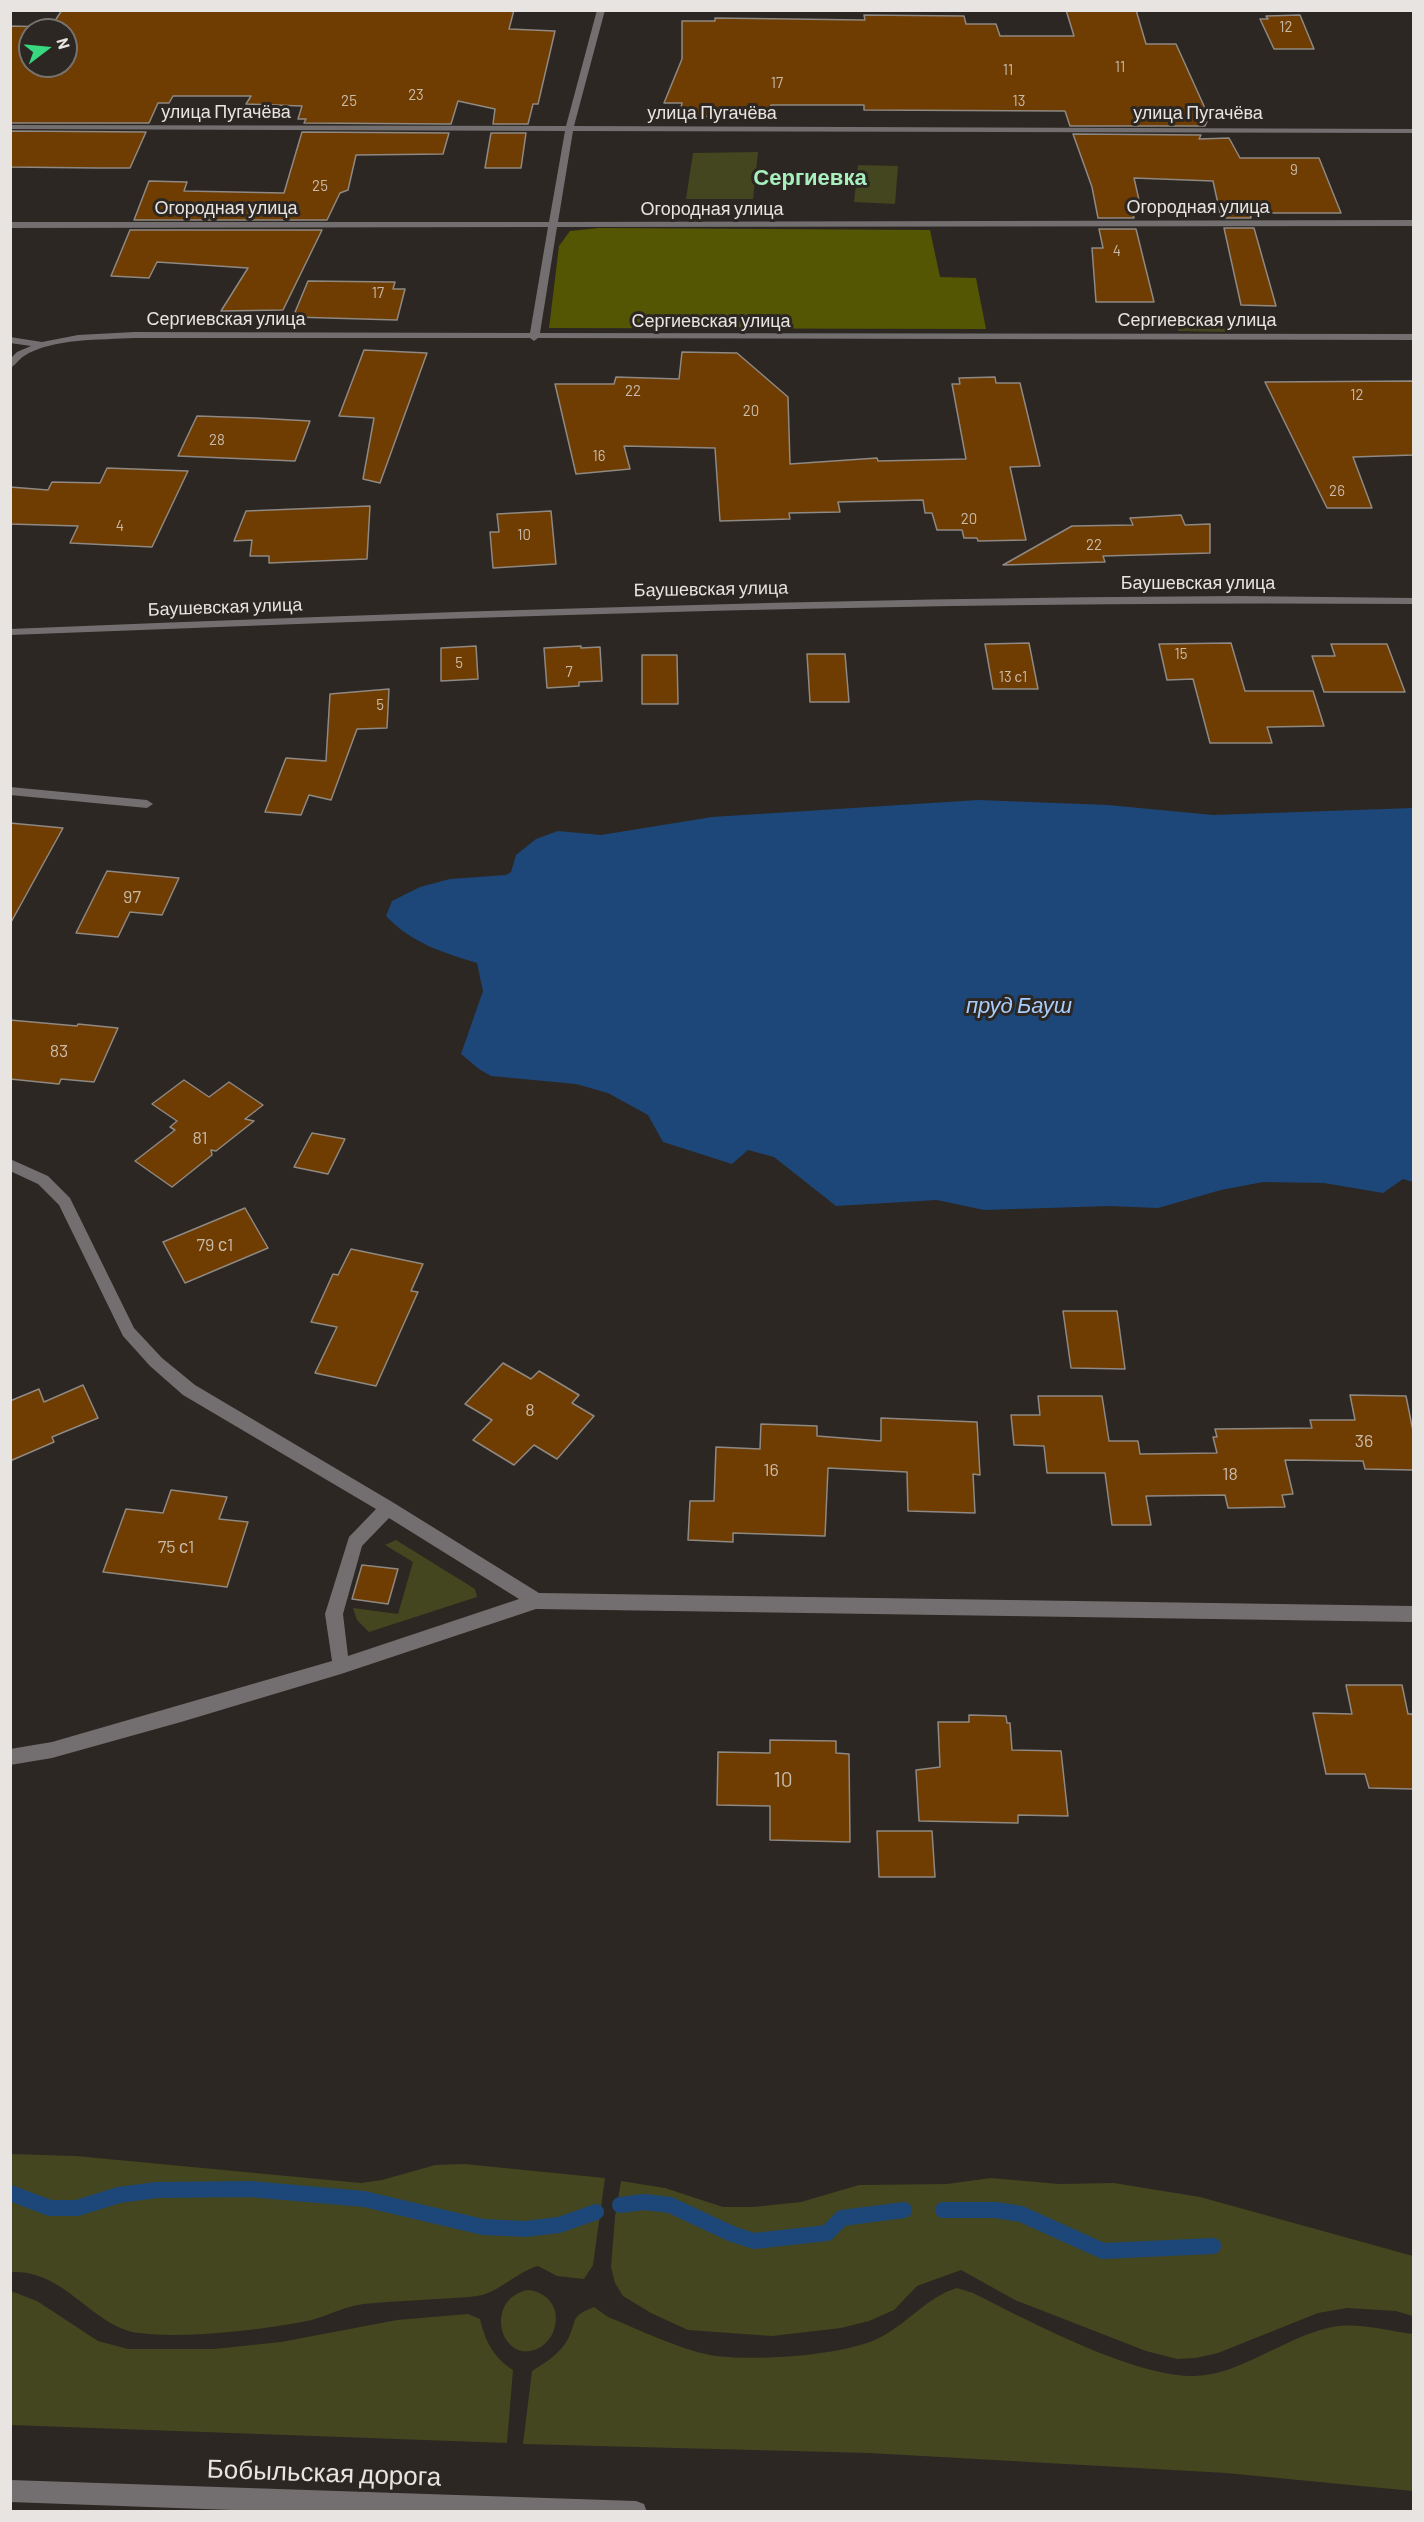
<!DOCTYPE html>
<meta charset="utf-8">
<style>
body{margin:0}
#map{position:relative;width:1424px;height:2522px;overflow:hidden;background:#2c2722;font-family:Barlow,sans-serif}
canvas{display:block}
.frame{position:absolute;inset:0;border:12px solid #e7e4e1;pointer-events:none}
.north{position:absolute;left:18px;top:18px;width:60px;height:60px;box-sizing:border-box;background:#2c2722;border:2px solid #77736e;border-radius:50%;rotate:74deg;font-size:16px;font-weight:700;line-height:24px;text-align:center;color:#e7e4e1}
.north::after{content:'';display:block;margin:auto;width:21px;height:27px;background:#37d880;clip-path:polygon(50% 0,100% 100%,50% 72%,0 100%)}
</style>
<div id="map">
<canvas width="1424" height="2522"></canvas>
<div class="frame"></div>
<div class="north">N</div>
</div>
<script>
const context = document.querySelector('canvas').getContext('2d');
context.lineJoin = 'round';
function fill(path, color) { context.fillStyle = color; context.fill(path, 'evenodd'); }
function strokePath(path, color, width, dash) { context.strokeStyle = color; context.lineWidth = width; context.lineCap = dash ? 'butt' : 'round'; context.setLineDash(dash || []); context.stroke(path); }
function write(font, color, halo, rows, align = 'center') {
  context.font = font + ' Barlow,sans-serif'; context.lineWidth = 6; context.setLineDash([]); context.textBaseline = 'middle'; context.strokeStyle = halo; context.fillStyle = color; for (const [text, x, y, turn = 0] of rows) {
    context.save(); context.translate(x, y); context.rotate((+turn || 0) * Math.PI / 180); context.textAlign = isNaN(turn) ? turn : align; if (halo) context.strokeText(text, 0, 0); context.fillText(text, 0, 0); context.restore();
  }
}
const green = new Path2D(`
 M 758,152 L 753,199 L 686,199 L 693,153 Z
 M 858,165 L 898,166 L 895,204 L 854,202 Z
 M 1177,321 L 1223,321 L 1227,332 L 1178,331 Z
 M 396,1540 L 475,1589 L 477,1597 L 369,1632 L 357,1620 L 353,1608 L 398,1614 L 413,1562 L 385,1545 Z
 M 11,2154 L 76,2156 L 361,2183 L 382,2180 L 435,2165 L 464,2164 L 605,2178 L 593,2265 L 584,2279 L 557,2276 L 538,2266 C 517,2272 501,2290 482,2295 C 473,2297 463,2297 455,2298 C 424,2300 394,2301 364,2304 C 344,2306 326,2317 307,2321 C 263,2330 183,2339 139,2333 C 92,2327 65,2269 11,2272 Z
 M 991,2178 L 1059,2184 L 1114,2183 L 1200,2197 L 1413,2256 L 1413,2316 L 1396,2311 L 1347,2308 L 1318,2313 L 1218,2353 L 1196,2358 L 1177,2359 L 1146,2351 L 1015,2300 L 961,2270 L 917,2286 L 894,2310 L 869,2321 L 841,2328 L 772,2336 L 688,2330 L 651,2313 L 623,2296 L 615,2283 L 611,2267 L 615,2217 L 621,2181 L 665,2188 L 723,2207 L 753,2207 L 801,2202 L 859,2185 L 947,2184 Z
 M 957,2288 L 973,2293 C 1029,2321 1128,2374 1190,2376 C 1236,2378 1286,2336 1332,2327 C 1357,2322 1388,2331 1413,2334 L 1413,2491 L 1226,2473 L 869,2453 L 523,2444 L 532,2371 C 546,2362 560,2354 568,2339 C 578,2319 569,2317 594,2307 L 608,2317 C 640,2330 676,2348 710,2355 C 750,2362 846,2356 881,2337 C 908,2323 927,2297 957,2288 Z
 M 528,2290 C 549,2292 561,2310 554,2330 C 551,2338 546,2344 539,2348 C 501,2367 482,2299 528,2290 Z
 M 11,2291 L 37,2301 L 98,2341 L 128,2349 L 214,2349 L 281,2342 L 397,2320 L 468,2314 L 480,2319 C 485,2341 494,2358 513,2370 L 507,2443 L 11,2425 Z`);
const forest = new Path2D(`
 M 599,228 L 930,230 L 940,277 L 976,278 L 986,329 L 549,328 L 559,246 L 570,231 Z`);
const water = new Path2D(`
 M 978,800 L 1108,805 L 1213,815 L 1413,808 L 1413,1182 L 1403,1179 L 1383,1193 L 1324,1183 L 1263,1182 L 1221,1190 L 1158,1208 L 1109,1206 L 984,1210 L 937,1200 L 836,1206 L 774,1157 L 748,1150 L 732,1164 L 663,1142 L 648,1115 L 608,1093 L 576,1084 L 491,1076 L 479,1069 L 461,1054 L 483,991 L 477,963 C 444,953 411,943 386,916 L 392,901 L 420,887 L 450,879 L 506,875 L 511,872 L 516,855 L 536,839 L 558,831 L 601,835 L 712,817 Z`);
const stream = new Path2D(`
 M 10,2193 L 50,2208 L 77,2208 L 119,2195 L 156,2190 L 250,2189 L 364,2199 L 483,2227 L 525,2229 L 559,2225 L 596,2212
 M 620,2205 L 644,2202 L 670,2205 L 732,2234 L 754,2241 L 827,2233 L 842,2218 L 904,2210
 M 943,2210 L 996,2210 L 1021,2214 L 1103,2251 L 1213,2246`);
const building = new Path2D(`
 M 62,10 L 514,10 L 509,29 L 555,31 L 538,104 L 533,104 L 528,124 L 493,124 L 495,109 L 458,101 L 451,124 L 304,123 L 306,119 L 298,119 L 302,106 L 246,104 L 251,96 L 173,96 L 169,103 L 158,103 L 149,123 L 10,123 L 10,26 L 51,27 ZM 30,30 L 66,30 L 66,66 L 30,66 Z
 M 1066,10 L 1136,10 L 1146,44 L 1176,44 L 1209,117 L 1205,126 L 1070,126 L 1065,111 L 864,110 L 864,105 L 771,105 L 770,118 L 679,116 L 682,103 L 664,103 L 682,59 L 682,21 L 715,21 L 715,18 L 865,20 L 864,15 L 964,16 L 966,24 L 996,24 L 1000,36 L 1074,36 Z
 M 1300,15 L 1314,49 L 1274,49 L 1260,19 L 1268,19 L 1266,16 Z
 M 10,131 L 146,132 L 130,168 L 97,168 L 10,167 Z
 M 302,132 L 449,133 L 443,154 L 356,155 L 348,190 L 340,193 L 327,220 L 134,220 L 149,181 L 187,182 L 184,191 L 284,193 Z
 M 491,133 L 526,133 L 521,168 L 485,168 Z
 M 1073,134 L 1201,135 L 1199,139 L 1229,138 L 1240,158 L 1319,158 L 1341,213 L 1250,213 L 1251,218 L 1221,218 L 1213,181 L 1134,178 L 1139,200 L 1129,200 L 1134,218 L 1098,218 L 1092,187 Z
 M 1224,228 L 1254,228 L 1276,306 L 1241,305 Z
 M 1099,229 L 1136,229 L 1154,302 L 1096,302 L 1092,248 L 1103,248 Z
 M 130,230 L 322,230 L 283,310 L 221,311 L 248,268 L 157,262 L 149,278 L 111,276 Z
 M 308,281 L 395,282 L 393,289 L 405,289 L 397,320 L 293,317 Z
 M 364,350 L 427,353 L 380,483 L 363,479 L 374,418 L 339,416 Z
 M 682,352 L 737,353 L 788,397 L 790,464 L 877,458 L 878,461 L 966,459 L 952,384 L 960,384 L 959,378 L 995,377 L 996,383 L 1020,383 L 1040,466 L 1010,467 L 1026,540 L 978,541 L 977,538 L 964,538 L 962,530 L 937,530 L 932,513 L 925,513 L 923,500 L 838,502 L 840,512 L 789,513 L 790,519 L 720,521 L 715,448 L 624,446 L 630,469 L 576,474 L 555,384 L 614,384 L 616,377 L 679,379 Z
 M 1413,381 L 1413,455 L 1353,457 L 1372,508 L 1327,508 L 1265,382 Z
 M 197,416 L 256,418 L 310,421 L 295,461 L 178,456 Z
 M 107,468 L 188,471 L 152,547 L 70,543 L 78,526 L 10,524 L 10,487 L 48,490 L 52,482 L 100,483 Z
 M 370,506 L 367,559 L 269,563 L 269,556 L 250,556 L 252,540 L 234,541 L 246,511 Z
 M 551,511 L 556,564 L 493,568 L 490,532 L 499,532 L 497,514 Z
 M 1181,515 L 1185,525 L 1210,524 L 1210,553 L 1103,556 L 1105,562 L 1003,565 L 1072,526 L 1133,525 L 1130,518 Z
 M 1029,643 L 1038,689 L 993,689 L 985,644 Z
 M 1231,643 L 1245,691 L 1313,691 L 1324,726 L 1267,727 L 1272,743 L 1210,743 L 1193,679 L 1167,680 L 1159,644 Z
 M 1331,644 L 1387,644 L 1405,692 L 1324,692 L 1312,656 L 1335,656 Z
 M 476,646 L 478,679 L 441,681 L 441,648 Z
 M 581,646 L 581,648 L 600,647 L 602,681 L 579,682 L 579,686 L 547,688 L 544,648 Z
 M 807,654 L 845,654 L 849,702 L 810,702 Z
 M 642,655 L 677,655 L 678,704 L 642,704 Z
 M 389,689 L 387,728 L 357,729 L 331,800 L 309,795 L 301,815 L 265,812 L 286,758 L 326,761 L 330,694 Z
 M 10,823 L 63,828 L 10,924 Z
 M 107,871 L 179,878 L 162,915 L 130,912 L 118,937 L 76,933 Z
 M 10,1020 L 77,1026 L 78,1024 L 118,1028 L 94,1082 L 61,1079 L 59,1084 L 10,1079 Z
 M 184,1080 L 209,1097 L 229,1082 L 263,1105 L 245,1119 L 254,1121 L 216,1151 L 211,1150 L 212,1155 L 172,1187 L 135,1161 L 175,1130 L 170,1127 L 177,1121 L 152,1104 Z
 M 312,1133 L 345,1139 L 328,1174 L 294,1167 Z
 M 245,1208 L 268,1248 L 185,1283 L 163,1242 Z
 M 351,1249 L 423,1264 L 411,1291 L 418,1292 L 376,1386 L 315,1373 L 337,1327 L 311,1322 L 333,1274 L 338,1275 Z
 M 1063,1311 L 1117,1311 L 1125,1369 L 1071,1368 Z
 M 503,1363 L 531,1379 L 539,1371 L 579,1395 L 572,1403 L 594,1416 L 557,1459 L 534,1445 L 514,1465 L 473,1440 L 492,1420 L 465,1404 Z
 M 83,1385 L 98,1418 L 52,1437 L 54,1442 L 10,1461 L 10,1401 L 39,1389 L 44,1402 Z
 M 1350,1395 L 1406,1396 L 1413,1431 L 1413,1470 L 1365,1469 L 1363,1461 L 1285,1460 L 1293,1494 L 1282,1495 L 1285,1507 L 1228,1508 L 1225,1495 L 1146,1496 L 1151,1525 L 1112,1525 L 1105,1473 L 1047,1473 L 1044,1446 L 1014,1445 L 1011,1415 L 1040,1415 L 1038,1396 L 1102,1396 L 1109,1441 L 1138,1441 L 1140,1454 L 1217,1453 L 1213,1437 L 1217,1437 L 1215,1429 L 1312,1428 L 1310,1420 L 1355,1420 Z
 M 881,1418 L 977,1422 L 980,1475 L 973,1474 L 975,1513 L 908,1511 L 907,1472 L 828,1468 L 825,1536 L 733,1533 L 733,1542 L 688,1540 L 690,1501 L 714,1501 L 716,1447 L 760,1449 L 761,1424 L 817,1426 L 817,1436 L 881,1441 Z
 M 171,1490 L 227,1497 L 219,1519 L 248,1522 L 227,1587 L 103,1572 L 126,1509 L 163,1513 Z
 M 362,1565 L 398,1569 L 388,1604 L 352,1599 Z
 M 1346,1685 L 1402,1685 L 1408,1714 L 1413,1714 L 1413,1789 L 1369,1788 L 1365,1774 L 1326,1774 L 1313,1713 L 1352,1714 Z
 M 969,1715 L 1006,1716 L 1007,1723 L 1010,1723 L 1012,1750 L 1061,1751 L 1068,1816 L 1018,1815 L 1018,1823 L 919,1821 L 916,1770 L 940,1767 L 938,1722 L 969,1722 Z
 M 770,1740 L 836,1741 L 836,1753 L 849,1754 L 850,1842 L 770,1840 L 770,1806 L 717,1805 L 718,1752 L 770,1753 Z
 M 877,1831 L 932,1831 L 935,1877 L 879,1877 Z`);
const minor = new Path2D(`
 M 597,10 L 605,10 L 574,126 L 1414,129 L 1414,133 L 573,131 L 558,222 L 1414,220 L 1414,226 L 557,227 L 540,333 L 1414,334 L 1414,340 L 538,338 L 534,341 L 530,338 L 134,338 C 102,340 52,338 24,356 C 19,359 16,365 10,368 L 10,359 L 17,352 L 31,346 L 10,343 L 10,337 L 42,342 L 78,335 L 134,332 L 530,333 L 548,227 L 10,228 L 10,222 L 549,222 L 565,131 L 10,129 L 10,125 L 566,126 Z
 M 1238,596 L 1414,598 L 1414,604 C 945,600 478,616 10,635 L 10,629 C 420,612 829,598 1238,596 Z
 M 10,787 L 147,800 L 153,804 L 147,808 L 10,795 Z
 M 10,1159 L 48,1176 L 70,1198 L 134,1328 L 162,1358 L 195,1385 L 394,1503 L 539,1593 L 1414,1606 L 1414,1622 L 536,1609 L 341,1674 L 181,1722 L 52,1758 L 10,1765 L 10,1749 L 52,1742 L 332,1661 L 325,1614 L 349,1537 L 376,1509 L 183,1395 L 150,1366 L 123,1336 L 59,1205 L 38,1184 L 10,1171 ZM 389,1518 L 519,1599 L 348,1656 L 343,1614 L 362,1546 Z
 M 10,2480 L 636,2501 L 644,2504 L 647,2512 L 287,2512 L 10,2502 Z`);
const farNumbernames = [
 ["12",1286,27],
 ["11",1120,67],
 ["11",1008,70],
 ["17",777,83],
 ["23",416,95],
 ["25",349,101],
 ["13",1019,101],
 ["9",1294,170],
 ["25",320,186],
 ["4",1117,251],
 ["17",378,293],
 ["22",633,391],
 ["12",1357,395],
 ["20",751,411],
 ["28",217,440],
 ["16",599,456],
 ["26",1337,491],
 ["20",969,519],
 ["4",120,526],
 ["10",524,535],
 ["22",1094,545],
 ["15",1181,654],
 ["5",459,663],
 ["7",569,672],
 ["13 с1",1013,677],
 ["5",380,705]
];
const farStreetnames = [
 ["улица Пугачёва",226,112],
 ["улица Пугачёва",712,113],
 ["улица Пугачёва",1198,113],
 ["Огородная улица",1198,207],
 ["Огородная улица",226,208],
 ["Огородная улица",712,209],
 ["Сергиевская улица",226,319],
 ["Сергиевская улица",1197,320],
 ["Сергиевская улица",711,321],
 ["Баушевская улица",1198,583],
 ["Баушевская улица",711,589,-1],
 ["Баушевская улица",225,607,-2]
];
const numberNames = [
 ["97",132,897],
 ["83",59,1051],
 ["81",200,1138],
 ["79 с1",215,1245],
 ["8",530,1410],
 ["36",1364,1441],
 ["16",771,1470],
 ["18",1230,1474],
 ["75 с1",176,1547]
];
const nearNumbernames = [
 ["10",783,1780]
];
const farDistrictnames = [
 ["Сергиевка",810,178]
];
const waterNames = [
 ["пруд Бауш",1019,1006]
];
const nearStreetnames = [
 ["Бобыльская дорога",324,2473,2]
];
fill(green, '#43461f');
fill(forest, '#545603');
fill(water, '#1d4778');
strokePath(stream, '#1d4778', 16);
fill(building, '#6f3c02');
strokePath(building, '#8f8983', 1.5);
fill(minor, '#736f70');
write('15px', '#c9baa9', null, farNumbernames);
write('18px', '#e7e4e1', '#2c2722', farStreetnames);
write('18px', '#c9baa9', null, numberNames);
write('21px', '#c9baa9', null, nearNumbernames);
write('bold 22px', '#a7f0be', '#2c2722', farDistrictnames);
write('italic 22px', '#a9cdfb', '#2c2722', waterNames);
write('26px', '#e7e4e1', '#2c2722', nearStreetnames);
</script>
